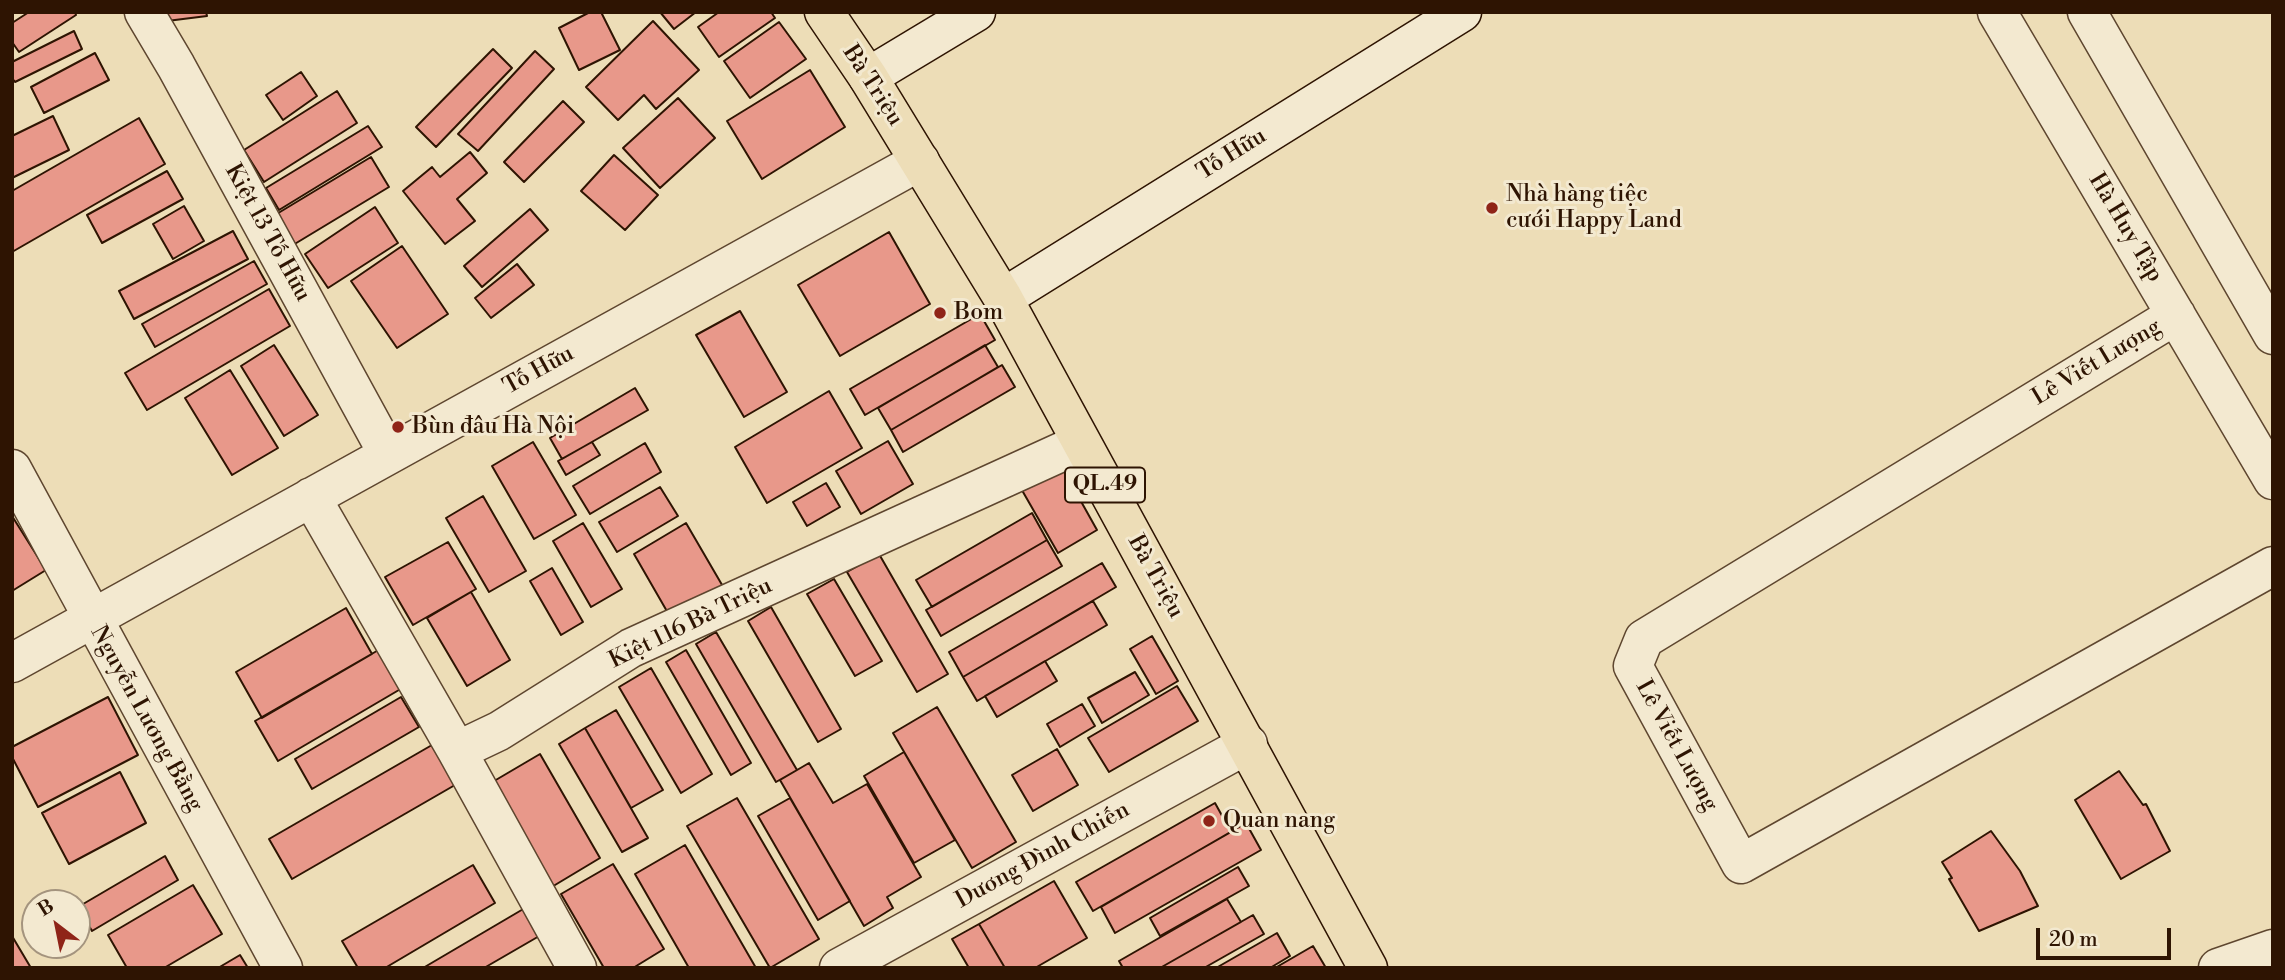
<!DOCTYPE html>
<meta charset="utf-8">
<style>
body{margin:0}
#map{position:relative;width:2285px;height:980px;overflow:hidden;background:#edddb7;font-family:"Libre Bodoni",serif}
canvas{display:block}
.frame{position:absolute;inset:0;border:14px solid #2e1402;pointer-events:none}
.north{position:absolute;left:21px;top:889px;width:70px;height:70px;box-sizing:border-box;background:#f3e9d0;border:2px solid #a4947e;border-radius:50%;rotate:328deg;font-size:19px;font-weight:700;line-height:28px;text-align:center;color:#2e1402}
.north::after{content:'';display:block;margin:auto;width:24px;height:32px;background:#8f2418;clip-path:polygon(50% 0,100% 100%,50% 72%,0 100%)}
.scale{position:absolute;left:2036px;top:928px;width:135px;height:32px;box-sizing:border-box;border:4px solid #2e1402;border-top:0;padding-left:9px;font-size:21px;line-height:24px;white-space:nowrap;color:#2e1402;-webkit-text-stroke:5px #f3e9d0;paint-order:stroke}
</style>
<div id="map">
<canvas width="2285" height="980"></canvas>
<div class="frame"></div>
<div class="north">B</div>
<div class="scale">20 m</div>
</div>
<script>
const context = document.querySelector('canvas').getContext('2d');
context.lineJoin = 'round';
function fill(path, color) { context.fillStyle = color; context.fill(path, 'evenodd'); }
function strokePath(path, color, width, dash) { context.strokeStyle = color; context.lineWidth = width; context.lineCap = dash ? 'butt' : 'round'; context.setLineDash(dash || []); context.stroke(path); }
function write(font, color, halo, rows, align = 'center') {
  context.font = font + ' "Libre Bodoni",serif'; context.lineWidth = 6; context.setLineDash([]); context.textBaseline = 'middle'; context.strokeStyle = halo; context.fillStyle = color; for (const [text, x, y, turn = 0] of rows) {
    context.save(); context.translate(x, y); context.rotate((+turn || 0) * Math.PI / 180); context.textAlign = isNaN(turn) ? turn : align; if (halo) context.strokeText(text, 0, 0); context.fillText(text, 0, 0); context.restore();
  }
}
const building = new Path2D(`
 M 29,12 L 75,12 L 76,15 L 19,52 L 12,42 L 12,23 Z
 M 158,12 L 206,12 L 207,16 L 159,22 Z
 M 590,12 L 601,12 L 620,50 L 579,70 L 559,28 Z
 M 660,12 L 696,12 L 674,29 Z
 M 719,12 L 771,12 L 775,18 L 719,57 L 698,27 Z
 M 653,21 L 699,70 L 656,109 L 644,95 L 618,120 L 586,87 Z
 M 779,22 L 806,59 L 750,98 L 724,61 Z
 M 74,31 L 82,49 L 15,82 L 12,78 L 12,62 Z
 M 493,49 L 512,68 L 436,147 L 416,127 Z
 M 535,51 L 554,69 L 478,151 L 458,134 Z
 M 95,53 L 109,80 L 44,113 L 31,87 Z
 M 810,70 L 845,127 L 762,179 L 727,121 Z
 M 301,72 L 317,96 L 283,120 L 266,95 Z
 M 337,91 L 357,123 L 264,182 L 244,150 Z
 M 678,98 L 715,138 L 660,188 L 623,148 Z
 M 563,101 L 584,122 L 524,182 L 504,162 Z
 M 53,116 L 69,150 L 12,178 L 12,136 Z
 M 139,118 L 165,164 L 12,252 L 12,191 Z
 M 368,126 L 382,147 L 279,210 L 266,188 Z
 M 470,152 L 487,173 L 457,199 L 475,221 L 445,244 L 403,191 L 432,167 L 440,177 Z
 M 614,155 L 658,195 L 625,230 L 581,191 Z
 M 371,157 L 389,187 L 293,245 L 275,215 Z
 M 167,171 L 183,199 L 102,243 L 87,215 Z
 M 184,206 L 204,241 L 173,259 L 153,224 Z
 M 375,207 L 398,243 L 328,288 L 305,254 Z
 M 530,209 L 548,230 L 482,287 L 464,266 Z
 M 233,231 L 248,259 L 134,319 L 119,291 Z
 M 889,232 L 930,304 L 840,356 L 798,285 Z
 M 402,246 L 448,314 L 397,348 L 351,281 Z
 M 254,261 L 267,284 L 155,347 L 142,324 Z
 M 517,264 L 534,285 L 491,318 L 475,298 Z
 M 269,289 L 290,326 L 147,410 L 125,373 Z
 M 740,311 L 787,392 L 744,417 L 696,335 Z
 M 980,314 L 995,340 L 865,415 L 850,389 Z
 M 274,345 L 318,415 L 284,436 L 241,366 Z
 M 985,345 L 998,367 L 891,430 L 878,408 Z
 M 1002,365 L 1015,387 L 903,452 L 891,430 Z
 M 230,370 L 278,448 L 232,475 L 185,398 Z
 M 635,388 L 648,410 L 562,459 L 550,438 Z
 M 829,391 L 862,448 L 767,503 L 735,447 Z
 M 888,441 L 913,484 L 861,514 L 836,471 Z
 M 533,442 L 576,515 L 534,539 L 492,466 Z
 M 592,442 L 600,455 L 566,475 L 558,461 Z
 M 645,443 L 661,472 L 590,514 L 573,486 Z
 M 1059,462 L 1097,530 L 1058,553 L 1019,485 Z
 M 826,483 L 840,507 L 807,526 L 793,502 Z
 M 660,487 L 678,516 L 617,552 L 599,522 Z
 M 483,496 L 526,571 L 489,592 L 446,518 Z
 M 1032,513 L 1047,540 L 932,607 L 916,580 Z
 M 12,516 L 46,570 L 12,591 Z
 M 583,523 L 622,589 L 591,607 L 553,541 Z
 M 686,523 L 725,590 L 672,620 L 634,554 Z
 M 1047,540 L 1062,566 L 941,636 L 926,610 Z
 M 448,542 L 476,589 L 413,625 L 385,577 Z
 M 879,554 L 948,674 L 917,692 L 847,572 Z
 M 1102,563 L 1116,587 L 963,677 L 949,652 Z
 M 552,568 L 583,622 L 561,635 L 530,581 Z
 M 834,579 L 882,661 L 855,676 L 807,594 Z
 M 471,592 L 510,660 L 467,686 L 427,618 Z
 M 1093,601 L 1107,625 L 977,701 L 963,677 Z
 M 771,607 L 841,729 L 818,742 L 748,621 Z
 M 346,608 L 372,654 L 262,718 L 236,672 Z
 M 716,632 L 797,770 L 776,782 L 696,644 Z
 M 1152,636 L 1178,681 L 1156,694 L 1130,649 Z
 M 382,648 L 404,687 L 278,761 L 255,721 Z
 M 686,650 L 751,763 L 731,775 L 666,662 Z
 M 1045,661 L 1057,681 L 997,717 L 985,696 Z
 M 651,668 L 712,774 L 681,793 L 619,687 Z
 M 1135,672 L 1149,695 L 1102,723 L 1088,698 Z
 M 1177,686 L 1198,721 L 1109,772 L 1088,738 Z
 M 108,697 L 138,755 L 38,807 L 12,757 L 12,747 Z
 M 401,697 L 419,727 L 312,789 L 295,759 Z
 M 1082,704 L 1095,726 L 1060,747 L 1047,724 Z
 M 937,707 L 1016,842 L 972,868 L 893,733 Z
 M 616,710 L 663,790 L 631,808 L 585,728 Z
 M 585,728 L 648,838 L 622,852 L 559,744 Z
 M 432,745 L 455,785 L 292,879 L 269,839 Z
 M 1057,749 L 1078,785 L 1033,811 L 1012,775 Z
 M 904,752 L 955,840 L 914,863 L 864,776 Z
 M 540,754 L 600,858 L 550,888 L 489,784 Z
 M 809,763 L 833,803 L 867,784 L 921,877 L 887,897 L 893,908 L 864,926 L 780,780 Z
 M 2119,771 L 2143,805 L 2146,804 L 2170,851 L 2121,879 L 2075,800 Z
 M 120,772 L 146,823 L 69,864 L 42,813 Z
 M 737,798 L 819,939 L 770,968 L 687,826 Z
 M 790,798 L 850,901 L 818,920 L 758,816 Z
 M 1215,803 L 1231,832 L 1093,911 L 1076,882 Z
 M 1246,823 L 1261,850 L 1115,933 L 1101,907 Z
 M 1991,831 L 2020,871 L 2038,906 L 1979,931 L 1949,879 L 1952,878 L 1942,862 Z
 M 685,845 L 756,968 L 689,968 L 635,874 Z
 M 165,856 L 178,880 L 92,931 L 78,907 Z
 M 613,864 L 664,949 L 633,968 L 604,968 L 561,894 Z
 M 473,865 L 495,903 L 385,968 L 358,968 L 342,941 Z
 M 1238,867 L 1249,886 L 1160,936 L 1150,918 Z
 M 1054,881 L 1087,938 L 1035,968 L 1005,968 L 979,924 Z
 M 193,885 L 222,934 L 164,968 L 127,968 L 108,935 Z
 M 1227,899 L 1241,922 L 1160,968 L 1123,968 L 1119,961 Z
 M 525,908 L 541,935 L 484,968 L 423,968 Z
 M 1253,915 L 1264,934 L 1204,968 L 1160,968 Z
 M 979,924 L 1005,968 L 969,968 L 952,939 Z
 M 1277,933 L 1290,956 L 1270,968 L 1216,968 Z
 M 12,936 L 31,968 L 12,968 Z
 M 1313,946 L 1326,968 L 1275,968 Z
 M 240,955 L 248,968 L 218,968 Z`);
const minor = new Path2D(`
 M 144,12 L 176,66 L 388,454
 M 1997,12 L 2273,480
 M 2087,12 L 2273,335
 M 2176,315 L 1644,639 L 1633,666 L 1741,864 L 2273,566
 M 12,469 L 283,968
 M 311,497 L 457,751 L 577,968
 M 12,663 L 920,161
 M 457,751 L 499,731 L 631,648 L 1081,443
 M 839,968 L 1248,744`);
const tertiary = new Path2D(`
 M 2218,968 L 2273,949`);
const secondary = new Path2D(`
 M 868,77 L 976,12
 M 1003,298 L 1462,12`);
const trunk = new Path2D(`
 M 824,12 L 868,77 L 1003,298 L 1368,968`);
const markers = [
 [1492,208,7,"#8f2418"],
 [940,313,7,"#8f2418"],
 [398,427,7,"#8f2418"],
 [1209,821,7,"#8f2418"]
];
const shields = [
 [1105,485,80]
];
const shieldNames = [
 ["QL.49",1105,485]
];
const streetNames = [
 ["Bà Triệu",872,86,57],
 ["Tố Hữu",1232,155,-32],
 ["Hà Huy Tập",2125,228,59],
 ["Kiệt 13 Tố Hữu",267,233,61],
 ["Lê Viết Lượng",2097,363,-31],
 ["Tố Hữu",539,371,-29],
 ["Bà Triệu",1155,577,61],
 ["Kiệt 116 Bà Triệu",691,624,-26],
 ["Nguyễn Lương Bằng",146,719,61],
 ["Lê Viết Lượng",1676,746,61],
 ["Dương Đình Chiến",1043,856,-29]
];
const poiNames = [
 ["Nhà hàng tiệc",1506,195],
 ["cưới Happy Land",1506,221],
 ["Bom",954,313],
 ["Bùn đâu Hà Nội",412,427],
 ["Quan nang",1223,821]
];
fill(building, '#e8988a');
strokePath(building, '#2e1402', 2);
strokePath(minor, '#5e462f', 41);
strokePath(tertiary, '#5e462f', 41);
strokePath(secondary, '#2e1402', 41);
strokePath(trunk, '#2e1402', 41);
strokePath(minor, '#f3e9d0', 38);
strokePath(tertiary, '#f3e9d0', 38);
strokePath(secondary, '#f3e9d0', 38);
strokePath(trunk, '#edddb7', 38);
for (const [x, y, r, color] of markers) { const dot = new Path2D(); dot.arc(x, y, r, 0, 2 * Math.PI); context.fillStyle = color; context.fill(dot); strokePath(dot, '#f3e9d0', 2.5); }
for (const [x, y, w] of shields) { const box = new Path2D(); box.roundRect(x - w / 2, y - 17.5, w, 35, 5); context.fillStyle = '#f3e9d0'; context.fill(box); strokePath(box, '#2e1402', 2); }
write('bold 21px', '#2e1402', null, shieldNames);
write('23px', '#2e1402', '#f3e9d0', streetNames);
write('23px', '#2e1402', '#f3e9d0', poiNames, 'left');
</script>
